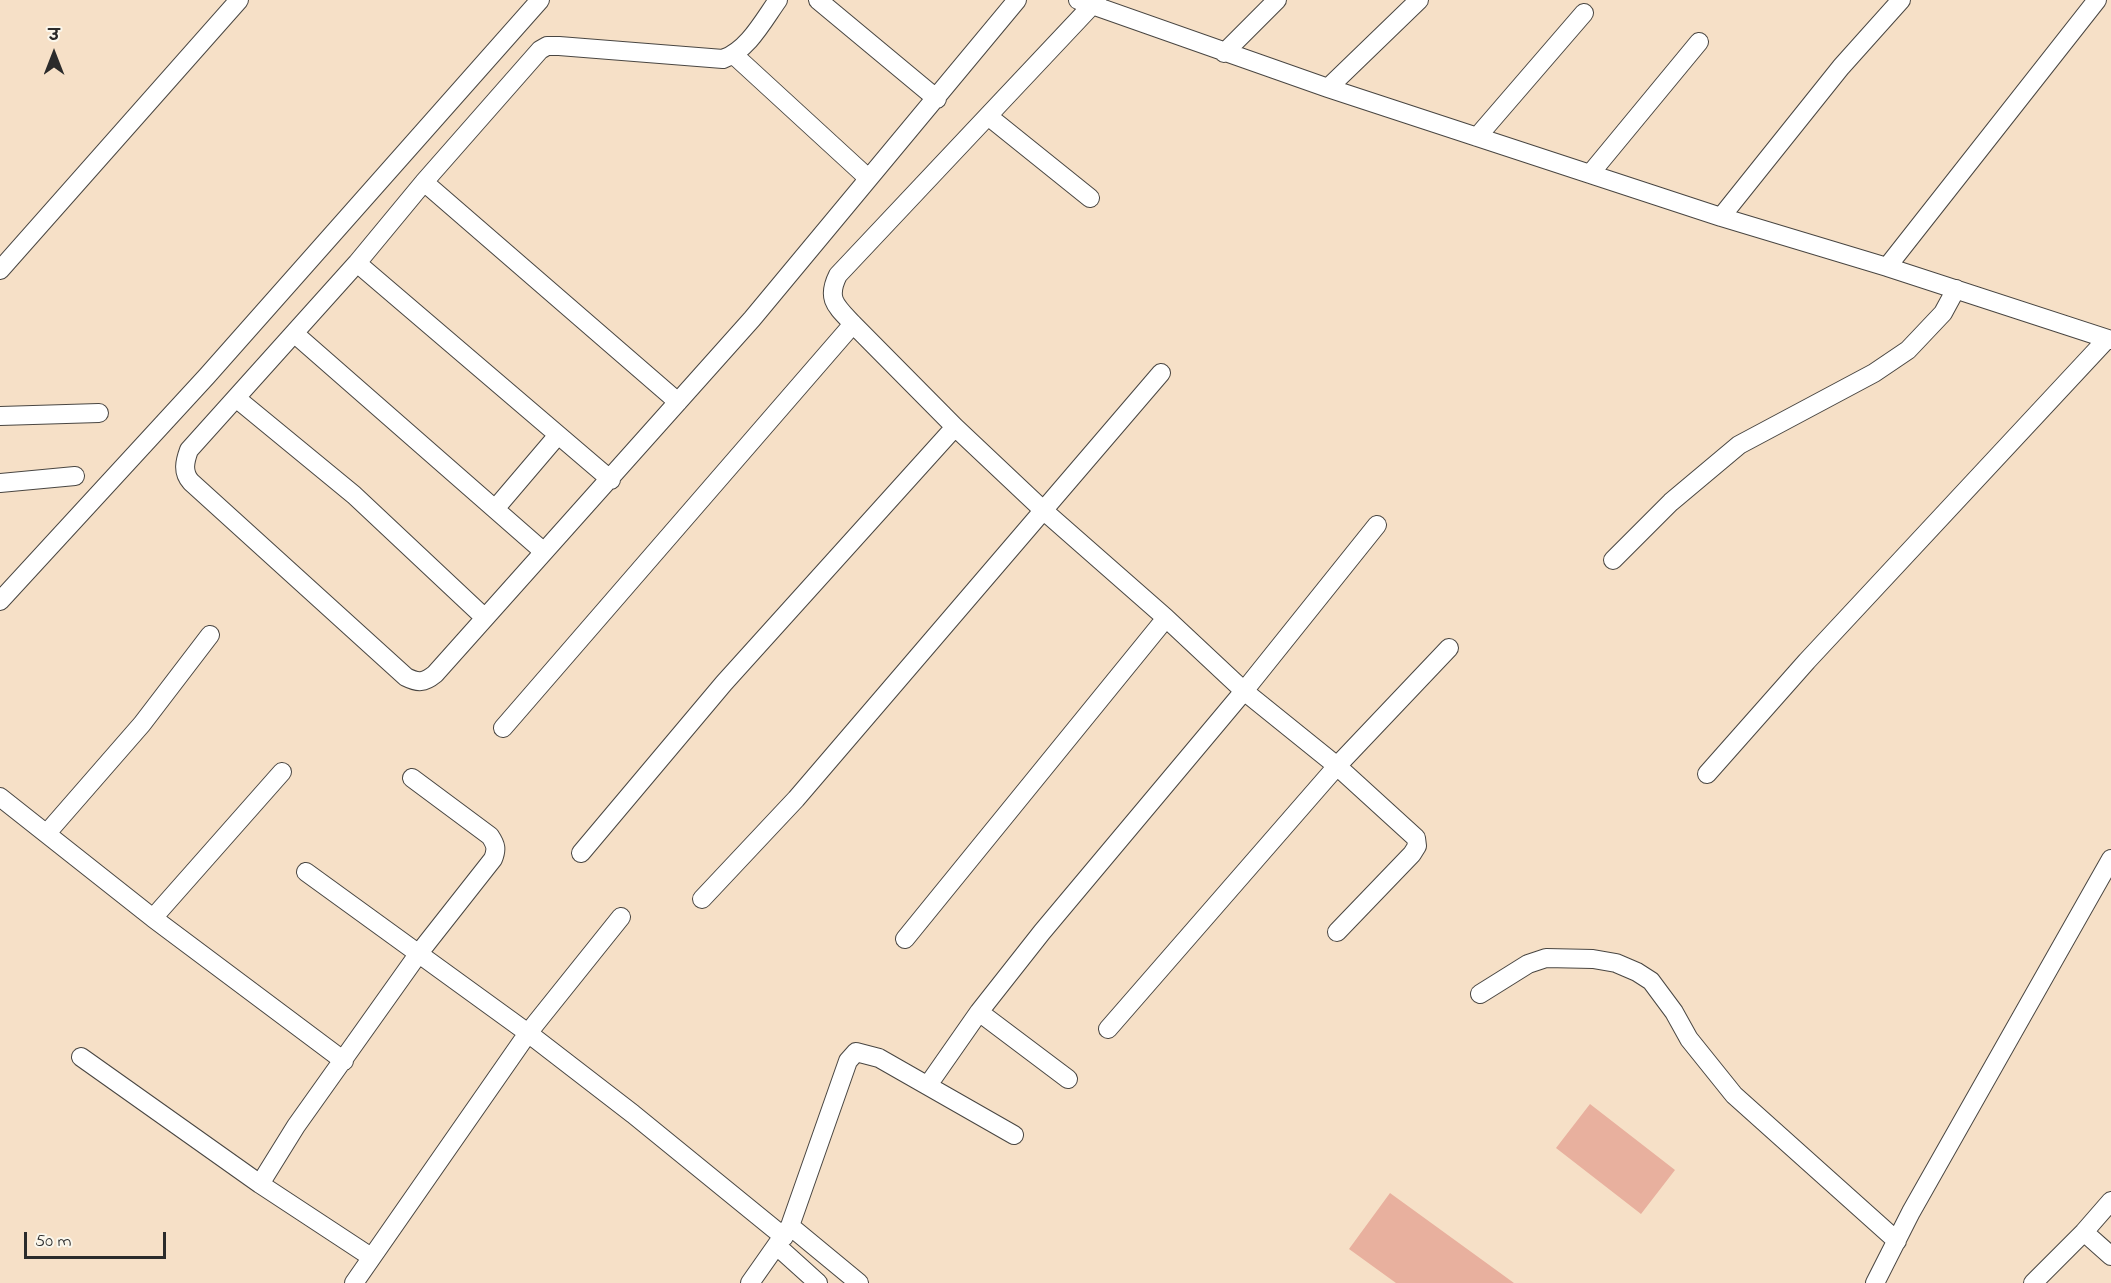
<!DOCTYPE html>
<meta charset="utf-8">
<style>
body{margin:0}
#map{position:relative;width:2111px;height:1283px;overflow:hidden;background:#f6e0c7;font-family:"Indie Flower","Playpen Sans Deva",sans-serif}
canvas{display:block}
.north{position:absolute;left:24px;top:24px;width:60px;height:60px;-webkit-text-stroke:4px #fbf7ec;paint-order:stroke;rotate:0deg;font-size:16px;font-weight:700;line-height:24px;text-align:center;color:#2b2b2b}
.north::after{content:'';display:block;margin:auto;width:21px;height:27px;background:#2b2b2b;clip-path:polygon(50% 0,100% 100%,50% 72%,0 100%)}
.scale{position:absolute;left:24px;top:1232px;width:142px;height:27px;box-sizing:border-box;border:3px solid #2b2b2b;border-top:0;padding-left:8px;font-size:18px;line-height:21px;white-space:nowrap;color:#2b2b2b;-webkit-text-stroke:4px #fbf7ec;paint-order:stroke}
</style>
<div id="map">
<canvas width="2111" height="1283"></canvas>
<div class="north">उ</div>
<div class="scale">50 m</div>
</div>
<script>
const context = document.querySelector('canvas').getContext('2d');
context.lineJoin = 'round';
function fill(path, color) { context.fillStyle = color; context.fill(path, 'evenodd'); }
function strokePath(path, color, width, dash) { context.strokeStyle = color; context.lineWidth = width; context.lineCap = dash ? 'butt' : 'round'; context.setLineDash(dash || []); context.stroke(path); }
const building = new Path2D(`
 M 1590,1104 L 1675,1170 L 1641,1214 L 1556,1148 Z
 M 1390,1193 L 1514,1283 L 1396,1283 L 1349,1249 Z`);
const minor = new Path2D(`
 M 778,0 C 763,21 748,50 723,59 L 559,46 L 547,46 L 540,50 L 424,182 L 357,263 L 189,450 C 185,461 182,472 191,482 L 406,677 C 418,683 424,683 435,674 L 752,319 L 1017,0
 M 818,0 L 937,99
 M 1078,0 L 1328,88 L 1721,217 L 1887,267 L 2111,340
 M 1097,0 L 838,275 C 826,299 836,306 853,324 L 955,427 L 1043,510 L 1166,618 L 1244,691 L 1337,766 L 1416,838 L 1417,846 L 1412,854 L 1337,932
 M 1224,53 L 1277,0
 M 734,55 L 868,178
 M 1328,88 L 1419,0
 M 988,116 L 1090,198
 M 1477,137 L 1584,13
 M 1590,174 L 1699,42
 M 424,182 L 678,402
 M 1721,217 L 1841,67 L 1901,0
 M 357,263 L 611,480
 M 1887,267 L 2097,0
 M 0,270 L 239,0
 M 295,334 L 544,552
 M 236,398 L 354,495 L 485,618
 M 0,416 L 99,413
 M 0,483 L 75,476
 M 495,509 L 558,435
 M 1613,560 L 1671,502 L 1739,445 L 1874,373 L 1908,350 L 1943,313 L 1956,289
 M 0,601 L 207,376 L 540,0
 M 503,728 L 853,324
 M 1707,774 L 1807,661 L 2107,339
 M 0,797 L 153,918 L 344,1061
 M 47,833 L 142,724 L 210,635
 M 581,853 L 724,683 L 955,427
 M 306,872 L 528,1033 L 633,1114 L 784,1237
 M 702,899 L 796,799 L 1161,373
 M 153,918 L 282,772
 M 905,939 L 1166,618
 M 1480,994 L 1528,964 L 1546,958 L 1593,959 L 1616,963 L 1637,972 L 1651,981 L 1674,1012 L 1689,1039 L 1734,1095 L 1897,1241
 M 979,1012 L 1068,1079
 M 1108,1029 L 1337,766 L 1449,648
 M 81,1057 L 260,1184 L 371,1257
 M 928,1085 L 979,1012 L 1042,932 L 1244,691 L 1377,525
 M 260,1184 L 296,1126 L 419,953 L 493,859 C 497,849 496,845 490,836 L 412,778
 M 790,1226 L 859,1283
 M 2084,1232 L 2111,1256
 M 777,1246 L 818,1283
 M 354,1283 L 528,1033 L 621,917
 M 750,1283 L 790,1226 L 848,1061 L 856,1052 L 879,1058 L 1014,1135
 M 1875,1283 L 1911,1212 L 2111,859
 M 2033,1283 L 2084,1232 L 2111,1201`);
fill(building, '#e8b09e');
strokePath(minor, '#494642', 20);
strokePath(minor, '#fff', 18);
</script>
